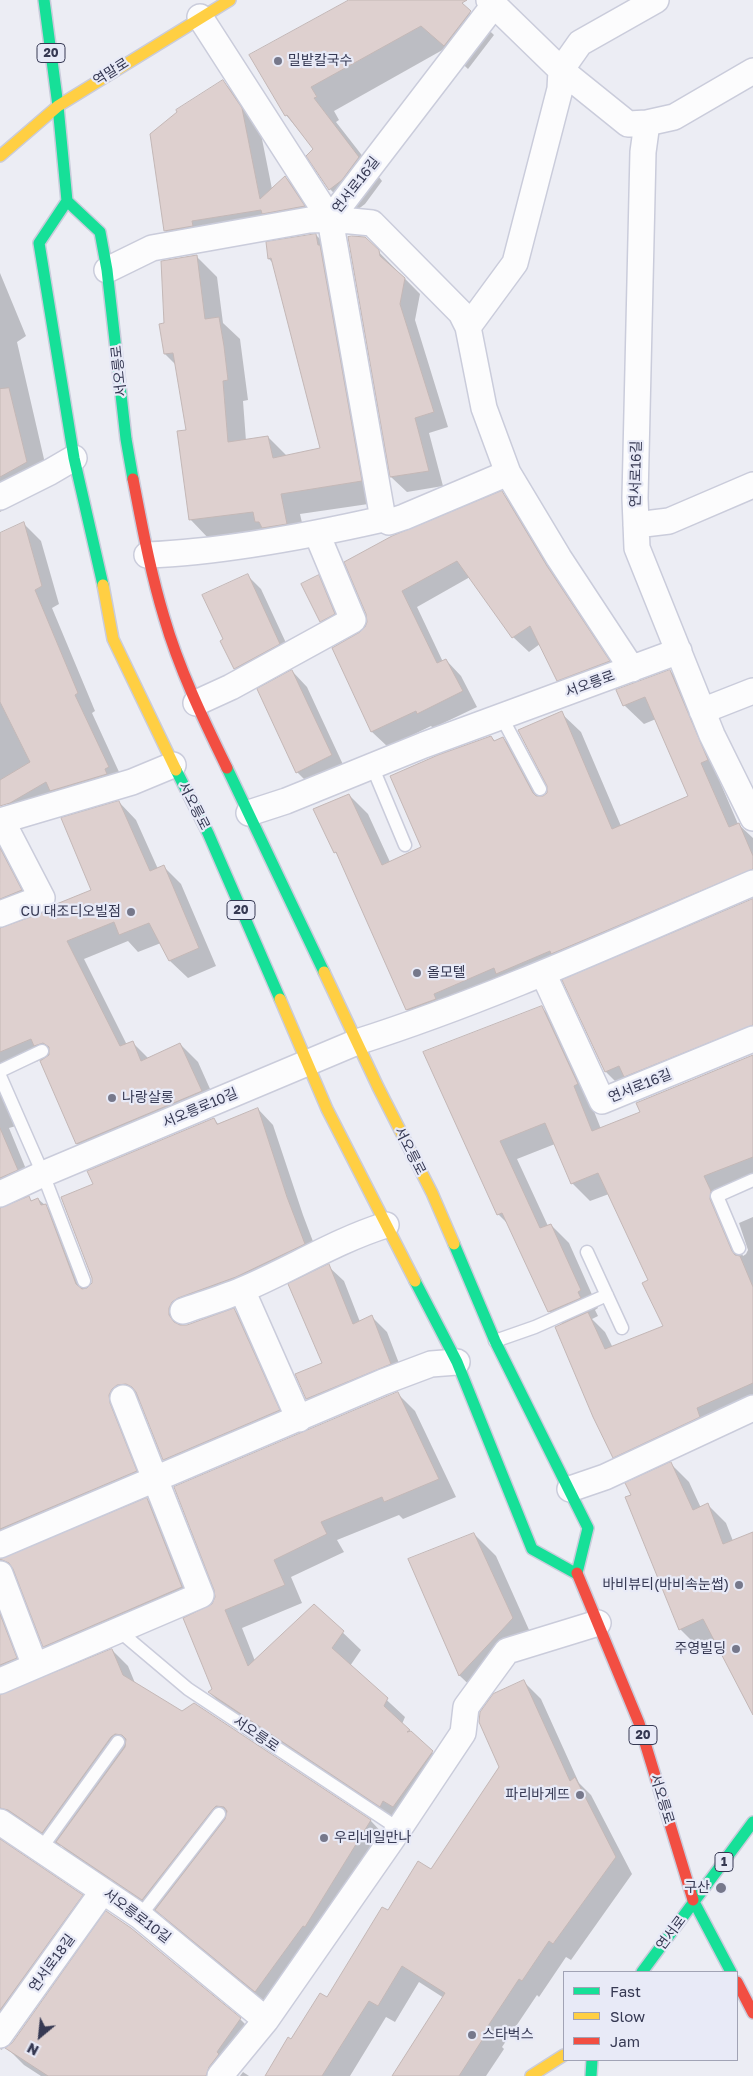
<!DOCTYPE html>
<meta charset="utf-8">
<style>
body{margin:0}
#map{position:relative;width:753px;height:2076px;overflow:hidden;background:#ecedf4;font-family:"Golos Text",sans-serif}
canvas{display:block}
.legend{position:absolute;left:563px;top:1971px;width:175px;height:90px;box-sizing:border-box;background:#e8eaf7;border:1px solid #a1a3b5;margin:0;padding:6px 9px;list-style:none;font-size:15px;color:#363953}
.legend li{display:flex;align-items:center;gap:10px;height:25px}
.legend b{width:25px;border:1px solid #a1a3b5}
.north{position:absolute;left:15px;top:2011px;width:50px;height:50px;-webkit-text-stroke:4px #e8eaf7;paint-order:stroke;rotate:208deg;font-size:14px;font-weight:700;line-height:20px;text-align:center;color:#363953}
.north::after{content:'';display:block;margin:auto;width:18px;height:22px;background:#363953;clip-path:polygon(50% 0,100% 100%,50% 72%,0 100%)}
</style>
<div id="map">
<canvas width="753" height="2076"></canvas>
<ul class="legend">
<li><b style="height:6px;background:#16e098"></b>Fast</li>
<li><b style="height:6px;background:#ffcf43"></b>Slow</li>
<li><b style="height:6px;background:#f24e42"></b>Jam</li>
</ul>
<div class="north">N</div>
</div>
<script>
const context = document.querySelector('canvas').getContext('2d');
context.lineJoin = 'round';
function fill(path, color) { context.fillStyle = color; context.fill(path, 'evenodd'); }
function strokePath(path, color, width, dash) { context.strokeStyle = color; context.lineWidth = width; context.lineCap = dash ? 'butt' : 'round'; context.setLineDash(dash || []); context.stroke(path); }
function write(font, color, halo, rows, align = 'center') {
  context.font = font + ' "Golos Text","Noto Sans KR",sans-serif'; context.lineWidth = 4.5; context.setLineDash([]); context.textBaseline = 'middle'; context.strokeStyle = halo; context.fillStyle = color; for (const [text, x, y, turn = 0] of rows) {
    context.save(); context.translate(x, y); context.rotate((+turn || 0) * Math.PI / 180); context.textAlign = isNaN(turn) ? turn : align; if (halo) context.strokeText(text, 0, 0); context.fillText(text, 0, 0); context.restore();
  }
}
const shadow = new Path2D(`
 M 351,0 L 457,0 L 494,35 L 468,69 L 446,48 L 334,111 L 339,120 L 336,122 L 382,181 L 365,204 L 353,213 L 330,189 L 315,150 L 286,115 Z
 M 223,82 L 242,101 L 260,129 L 272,189 L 285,177 L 304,196 L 322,225 L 184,250 L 165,231 Z
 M 316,235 L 337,256 L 382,502 L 300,514 L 307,544 L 210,540 L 190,519 L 187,431 L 176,365 L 165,354 L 166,324 L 196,256 L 217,277 L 223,323 L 240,339 L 248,400 L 243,401 L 246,441 L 268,437 L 287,456 L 322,449 L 273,263 L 269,259 Z
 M 365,238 L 420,294 L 415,320 L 448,427 L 429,433 L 443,486 L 407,492 L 391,477 Z
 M 0,273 L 26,336 L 17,342 L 50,485 L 0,512 Z
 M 502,493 L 517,508 L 624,677 L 573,695 L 558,680 L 540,644 L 529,652 L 513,637 L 470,577 L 417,607 L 443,662 L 446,660 L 461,676 L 477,707 L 433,728 L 431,726 L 388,747 L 372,732 L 334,648 L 361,633 L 368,622 Z
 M 24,524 L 41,541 L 59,604 L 52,608 L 95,711 L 92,713 L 125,785 L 24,821 L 7,804 L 0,792 L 0,535 Z
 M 247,575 L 261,589 L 293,658 L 249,682 L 235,668 L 224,640 Z
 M 318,577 L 326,584 L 341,621 L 328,629 L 321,621 Z
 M 292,671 L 307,687 L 346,771 L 312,787 L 297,772 Z
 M 670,671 L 689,690 L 727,779 L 720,782 L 738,824 L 753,838 L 753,895 L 426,1029 L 407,1010 L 339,856 L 335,852 L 349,795 L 368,814 L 390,862 L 423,848 L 491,737 L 495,741 L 503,738 L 522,758 L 543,798 L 548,793 L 561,713 L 581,732 L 621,826 L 690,797 L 656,719 L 644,724 L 624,705 Z
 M 119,802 L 136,820 L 158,869 L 164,867 L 181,884 L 216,966 L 188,978 L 170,961 L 161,943 L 138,952 L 128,941 L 84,959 L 127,1045 L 132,1042 L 149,1059 L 180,1044 L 198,1062 L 219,1109 L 95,1162 L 77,1144 L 41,1060 L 0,1076 L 0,846 L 13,859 L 39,908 L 6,923 L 4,929 L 48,913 L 93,890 Z
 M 753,900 L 753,1049 L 624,1090 L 606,1072 L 564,981 Z
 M 542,1008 L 560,1026 L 601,1129 L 642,1113 L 753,1056 L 753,1182 L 722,1194 L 727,1218 L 743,1256 L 746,1254 L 748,1250 L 739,1223 L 753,1217 L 753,1409 L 632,1475 L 614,1457 L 563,1325 L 549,1311 L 510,1226 L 498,1214 L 425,1053 ZM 555,1144 L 572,1183 L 590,1201 L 609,1194 L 650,1281 L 665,1327 L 613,1348 L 605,1332 L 592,1319 L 598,1316 L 595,1310 L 598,1308 L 569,1243 L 551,1225 L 548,1226 L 517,1159 Z
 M 0,1094 L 6,1100 L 16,1126 L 9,1128 L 33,1186 L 4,1201 L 1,1209 L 28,1198 L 32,1201 L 38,1199 L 45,1205 L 61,1221 L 87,1289 L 92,1287 L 93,1278 L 95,1184 L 214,1119 L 219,1125 L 258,1109 L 273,1125 L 303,1215 L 320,1260 L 188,1318 L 184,1324 L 185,1326 L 234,1310 L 250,1326 L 295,1426 L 180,1475 L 164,1459 L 140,1400 L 134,1400 L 152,1487 L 4,1553 L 1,1560 L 147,1499 L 163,1515 L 198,1603 L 60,1662 L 44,1646 L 17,1576 L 11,1576 L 32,1674 L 5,1688 L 1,1696 L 112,1650 L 128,1666 L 135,1683 L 182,1712 L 194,1704 L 371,1821 L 386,1837 L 271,2007 L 173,1926 L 160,1913 L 158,1915 L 73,1858 L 61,1845 L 59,1848 L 1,1837 L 2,1842 L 82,1896 L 98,1912 L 4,2043 L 2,2050 L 0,2049 Z
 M 328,1266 L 344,1281 L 360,1322 L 372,1317 L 387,1332 L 405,1379 L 322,1414 L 307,1398 L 324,1364 Z
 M 397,1393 L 415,1411 L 456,1497 L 403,1519 L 399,1515 L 337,1540 L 344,1552 L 291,1577 L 302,1603 L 242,1628 L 255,1661 L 314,1605 L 361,1650 L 350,1666 L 405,1717 L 402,1724 L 450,1769 L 398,1823 L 227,1710 L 210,1693 L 214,1690 L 213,1605 Z
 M 671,1464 L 689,1482 L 701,1508 L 708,1505 L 726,1523 L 733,1541 L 753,1533 L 753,1698 L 716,1640 L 699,1648 L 681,1630 L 627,1498 L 633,1496 Z
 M 474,1534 L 496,1556 L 534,1641 L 482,1697 L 460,1676 L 410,1560 Z
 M 524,1682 L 541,1699 L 579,1783 L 591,1795 L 632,1874 L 571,1960 L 566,1957 L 539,1997 L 537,1995 L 502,2047 L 504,2049 L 486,2076 L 394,2076 L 444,1998 L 419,1982 L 395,2022 L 386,2017 L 350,2076 L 266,2076 L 292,2041 L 327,1999 L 388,1912 L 432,1871 L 500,1767 Z
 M 240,2019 L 257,2036 L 233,2076 L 41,2076 L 24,2065 L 7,2048 Z
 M 243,2072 L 249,2076 L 240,2076 Z`);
const building = new Path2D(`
 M 349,0 L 467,0 L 462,3 L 471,11 L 444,46 L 421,26 L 311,87 L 317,97 L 314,98 L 359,157 L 342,180 L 329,190 L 306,156 L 313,149 L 287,115 L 285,116 L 249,55 Z
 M 223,80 L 242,108 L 260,199 L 285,176 L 305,206 L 262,214 L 261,210 L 192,221 L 193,226 L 164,231 L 150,134 L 177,112 L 176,110 Z
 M 316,234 L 318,245 L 320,245 L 362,481 L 281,494 L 287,524 L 262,528 L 259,522 L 255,522 L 253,512 L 189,520 L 177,431 L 186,430 L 173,353 L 164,354 L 159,324 L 164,323 L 161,261 L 197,255 L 205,319 L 219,317 L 224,346 L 228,380 L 223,381 L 228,442 L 268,436 L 273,458 L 320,448 L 271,258 L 268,259 L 266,242 Z
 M 352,236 L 365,237 L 379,250 L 380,256 L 405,278 L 400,304 L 434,412 L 415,418 L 429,471 L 390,477 L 348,237 Z
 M 9,388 L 27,462 L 0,477 L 0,389 Z
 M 502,491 L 547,566 L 610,661 L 557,681 L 530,626 L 512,638 L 457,561 L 402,591 L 437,663 L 446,659 L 463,691 L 417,714 L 416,711 L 371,732 L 332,648 L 360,632 L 365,627 L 367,622 L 366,614 L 344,562 L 392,536 Z
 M 24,522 L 42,586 L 35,590 L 78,693 L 75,695 L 109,767 L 105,769 L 107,774 L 50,791 L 46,782 L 10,803 L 0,806 L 0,780 L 30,762 L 0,702 L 0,533 Z
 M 248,574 L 280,644 L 234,669 L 220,641 L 223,639 L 202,595 Z
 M 319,575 L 335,614 L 320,622 L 301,584 Z
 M 292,670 L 332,755 L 296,773 L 257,689 Z
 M 670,670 L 708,760 L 701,763 L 729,827 L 739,823 L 753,856 L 753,869 L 551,954 L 550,951 L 496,974 L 494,968 L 434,994 L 436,999 L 406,1010 L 336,852 L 334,853 L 313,809 L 349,794 L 382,865 L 421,847 L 390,776 L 438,755 L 491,736 L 494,741 L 503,737 L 533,793 L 536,796 L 543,796 L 547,793 L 547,786 L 518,730 L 562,711 L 612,829 L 688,796 L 645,697 L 623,706 L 616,690 Z
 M 119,801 L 150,871 L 164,865 L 199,948 L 169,961 L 149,923 L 119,935 L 114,922 L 67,941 L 120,1046 L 133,1041 L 141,1061 L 180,1043 L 202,1091 L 76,1144 L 40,1061 L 49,1055 L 49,1047 L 43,1043 L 34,1046 L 31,1039 L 0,1052 L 0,928 L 47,911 L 54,905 L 91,890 L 61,818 Z
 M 0,848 L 22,890 L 0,899 Z
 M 753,899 L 753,1025 L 624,1077 L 619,1066 L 605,1072 L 562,980 Z
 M 542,1006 L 578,1084 L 574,1086 L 592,1131 L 640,1112 L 636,1103 L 753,1055 L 753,1157 L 704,1176 L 711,1191 L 710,1199 L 732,1251 L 735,1255 L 740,1256 L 753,1287 L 753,1383 L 697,1408 L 700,1417 L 613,1458 L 593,1417 L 555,1327 L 588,1312 L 605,1349 L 663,1326 L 642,1283 L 648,1280 L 598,1173 L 571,1184 L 545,1123 L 500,1141 L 540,1228 L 551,1224 L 581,1290 L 578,1292 L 581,1298 L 548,1312 L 502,1213 L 497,1215 L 423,1052 Z
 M 258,1108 L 287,1197 L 305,1244 L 236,1277 L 178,1298 L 172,1302 L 169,1308 L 169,1315 L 174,1322 L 180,1325 L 187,1325 L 234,1308 L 280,1410 L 163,1460 L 136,1392 L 132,1387 L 126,1384 L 117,1385 L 112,1389 L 109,1395 L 110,1403 L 137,1471 L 0,1529 L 0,1208 L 29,1196 L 31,1201 L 38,1198 L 41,1205 L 46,1204 L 76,1284 L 82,1289 L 87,1288 L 92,1283 L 92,1278 L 61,1197 L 93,1184 L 87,1171 L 214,1118 L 217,1124 Z
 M 0,1128 L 18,1170 L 0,1178 Z
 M 329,1264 L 353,1324 L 372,1315 L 391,1364 L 306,1399 L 295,1374 L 322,1363 L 288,1284 Z
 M 398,1392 L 439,1479 L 384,1502 L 382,1497 L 321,1522 L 327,1534 L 274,1560 L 285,1585 L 225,1610 L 248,1666 L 314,1604 L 344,1631 L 332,1648 L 388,1698 L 384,1706 L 410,1730 L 407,1732 L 411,1731 L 433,1751 L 393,1807 L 383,1801 L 380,1807 L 208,1692 L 212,1689 L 183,1618 L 212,1604 L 215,1597 L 214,1590 L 174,1487 Z
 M 671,1462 L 693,1510 L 708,1503 L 723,1544 L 753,1532 L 753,1715 L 703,1619 L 679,1630 L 625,1497 L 631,1495 L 625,1483 Z
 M 147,1498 L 182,1587 L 43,1647 L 13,1569 L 9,1563 L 0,1559 Z
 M 474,1533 L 513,1618 L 459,1676 L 408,1559 Z
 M 0,1614 L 17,1658 L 0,1665 Z
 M 112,1649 L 123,1675 L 182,1711 L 194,1703 L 371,1820 L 305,1927 L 303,1926 L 255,1992 L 155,1910 L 225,1819 L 227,1811 L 224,1807 L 216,1806 L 213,1809 L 142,1900 L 56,1842 L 125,1747 L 126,1739 L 122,1735 L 115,1734 L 111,1737 L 42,1833 L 8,1810 L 0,1808 L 0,1695 Z
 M 524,1680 L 570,1781 L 575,1777 L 616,1857 L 553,1944 L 549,1941 L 522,1981 L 519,1979 L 486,2029 L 488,2031 L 459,2076 L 392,2076 L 445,1993 L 402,1966 L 378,2006 L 369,2001 L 322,2076 L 265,2076 L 288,2037 L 291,2039 L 320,1993 L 327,1997 L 382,1907 L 388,1910 L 418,1861 L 431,1869 L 499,1767 L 479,1722 L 480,1712 L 493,1694 Z
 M 0,1839 L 83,1895 L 0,2010 Z
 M 106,1911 L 131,1928 L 241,2018 L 217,2052 L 219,2054 L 209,2067 L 206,2076 L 48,2076 L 5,2048 L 12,2043 Z`);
const lane = new Path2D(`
 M 501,716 L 540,789
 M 372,766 L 405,845
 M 0,1071 L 42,1051
 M 0,1076 L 43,1174 L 84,1281
 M 739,1248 L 717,1196 L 753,1180
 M 587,1252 L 622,1328
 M 495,1341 L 535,1327 L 607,1295
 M 118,1630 L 188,1689 L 399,1829
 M 40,1850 L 118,1742
 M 140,1916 L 219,1814`);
const street = new Path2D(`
 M 489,0 L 561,70 L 628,124 L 647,123 L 674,117 L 753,71
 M 200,17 L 330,219 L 383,519
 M 647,123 L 643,152 L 635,498 L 637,548 L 712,735 L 753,818
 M 330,219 L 494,5
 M 107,270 L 152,248 L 309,220 L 330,219 L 372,223 L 461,313 L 468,327 L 484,408 L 508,473 L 559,558 L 632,669
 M 468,327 L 515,263 L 560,89 L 561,70 L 580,43 L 656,0
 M 0,497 L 50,472 L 74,458
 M 636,525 L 669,521 L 753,485
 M 147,555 C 224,552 308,536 383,519 L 389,522 L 404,517 L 508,473
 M 196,703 L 231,687 L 353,620 L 317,534
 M 702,711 L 753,691
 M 249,813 L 286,801 L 424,745 L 679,651
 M 0,821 L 132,782 L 173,765
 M 0,914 L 42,898 L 2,821
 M 543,973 L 602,1101 L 753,1039
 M 0,1194 L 43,1174 L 357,1042 C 492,999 622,939 753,883
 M 242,1290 L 299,1419
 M 183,1311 C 203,1304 223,1298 242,1290 C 290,1270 335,1241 386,1225
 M 570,1489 L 605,1477 L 753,1408
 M 0,1545 L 383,1382 L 431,1364 L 457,1362
 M 0,1574 L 35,1666
 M 0,1681 L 201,1595 L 123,1398
 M 0,1822 L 140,1916 L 266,2020
 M 0,2035 L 103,1891
 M 220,2076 L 266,2020 L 399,1829 L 463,1733 L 466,1707 L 507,1651 L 598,1623`);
const fast = new Path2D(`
 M 44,0 L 58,106 L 67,201 L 100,232 L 107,270 L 126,439 L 133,479
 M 67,201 L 39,243 L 74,458 L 103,585
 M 227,768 L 324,972
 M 176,770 L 208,833 L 280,999
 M 454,1244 L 495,1341 L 588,1528 L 577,1573
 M 415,1281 L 457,1362 L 532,1549 L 577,1574
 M 693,1900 L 731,1972
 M 642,1972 L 753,1822
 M 591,2076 L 592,2060`);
const slow = new Path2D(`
 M 0,156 L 58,106 L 230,0
 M 103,585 L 113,639 L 176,770
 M 324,972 L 378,1087 L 432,1193 L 454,1244
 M 280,999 L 327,1109 L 415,1281
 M 531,2076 L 564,2055`);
const jam = new Path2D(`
 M 133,479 C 142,525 150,571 164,617 C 179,669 203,719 227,768
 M 577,1573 L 639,1723 L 693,1900
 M 737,1982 L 753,2013`);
const markers = [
 [278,61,5,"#76788b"],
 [131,912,5,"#76788b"],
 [417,973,5,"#76788b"],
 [112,1098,5,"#76788b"],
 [739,1585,5,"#76788b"],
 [736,1649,5,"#76788b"],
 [580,1795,5,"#76788b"],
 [324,1838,5,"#76788b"],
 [721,1888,6,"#76788b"],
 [472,2035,5,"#76788b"]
];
const shields = [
 [51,53,28],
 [241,910,28],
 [643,1735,28],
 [724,1862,18]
];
const shieldNames = [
 ["20",51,53],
 ["20",241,910],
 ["20",643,1735],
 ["1",724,1862]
];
const poiNames = [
 ["밀밭칼국수",288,61],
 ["CU 대조디오빌점",121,912,"right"],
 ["올모텔",427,973],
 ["나랑살롱",122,1098],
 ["바비뷰티(바비속눈썹)",729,1585,"right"],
 ["주영빌딩",726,1649,"right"],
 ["파리바게뜨",570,1795,"right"],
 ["우리네일만나",334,1838],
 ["구산",710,1888,"right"],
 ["스타벅스",482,2035]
];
const streetNames = [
 ["역말로",111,72,-32],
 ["연서로16길",356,185,-52],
 ["서오릉로",119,371,-96],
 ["연서로16길",636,474,-89],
 ["서오릉로",590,684,-20],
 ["서오릉로",194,806,63],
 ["연서로16길",640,1086,-22],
 ["서오릉로10길",200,1108,-23],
 ["서오릉로",410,1151,63],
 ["서오릉로",256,1734,34],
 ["서오릉로",662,1799,73],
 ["서오릉로10길",137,1916,37],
 ["연서로",671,1933,-53],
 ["연서로18길",52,1963,-54]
];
fill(shadow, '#0003');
fill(building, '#ded0cf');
strokePath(building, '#c3b7b6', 1);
strokePath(lane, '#caccdb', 15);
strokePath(street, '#caccdb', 28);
strokePath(fast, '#caccdb', 14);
strokePath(slow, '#caccdb', 14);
strokePath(jam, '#caccdb', 14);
strokePath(lane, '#fcfcfd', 12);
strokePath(street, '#fcfcfd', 25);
strokePath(fast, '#16e098', 11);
strokePath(slow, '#ffcf43', 11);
strokePath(jam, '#f24e42', 11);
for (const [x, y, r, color] of markers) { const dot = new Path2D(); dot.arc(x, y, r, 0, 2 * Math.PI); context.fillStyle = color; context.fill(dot); strokePath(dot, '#e8eaf7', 2); }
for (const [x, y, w] of shields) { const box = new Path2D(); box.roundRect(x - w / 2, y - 9.5, w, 19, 4); context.fillStyle = '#e8eaf7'; context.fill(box); strokePath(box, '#363953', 1); }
write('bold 12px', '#363953', null, shieldNames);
write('14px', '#363953', '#e8eaf7', poiNames, 'left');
write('14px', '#363953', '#e8eaf7', streetNames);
</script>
